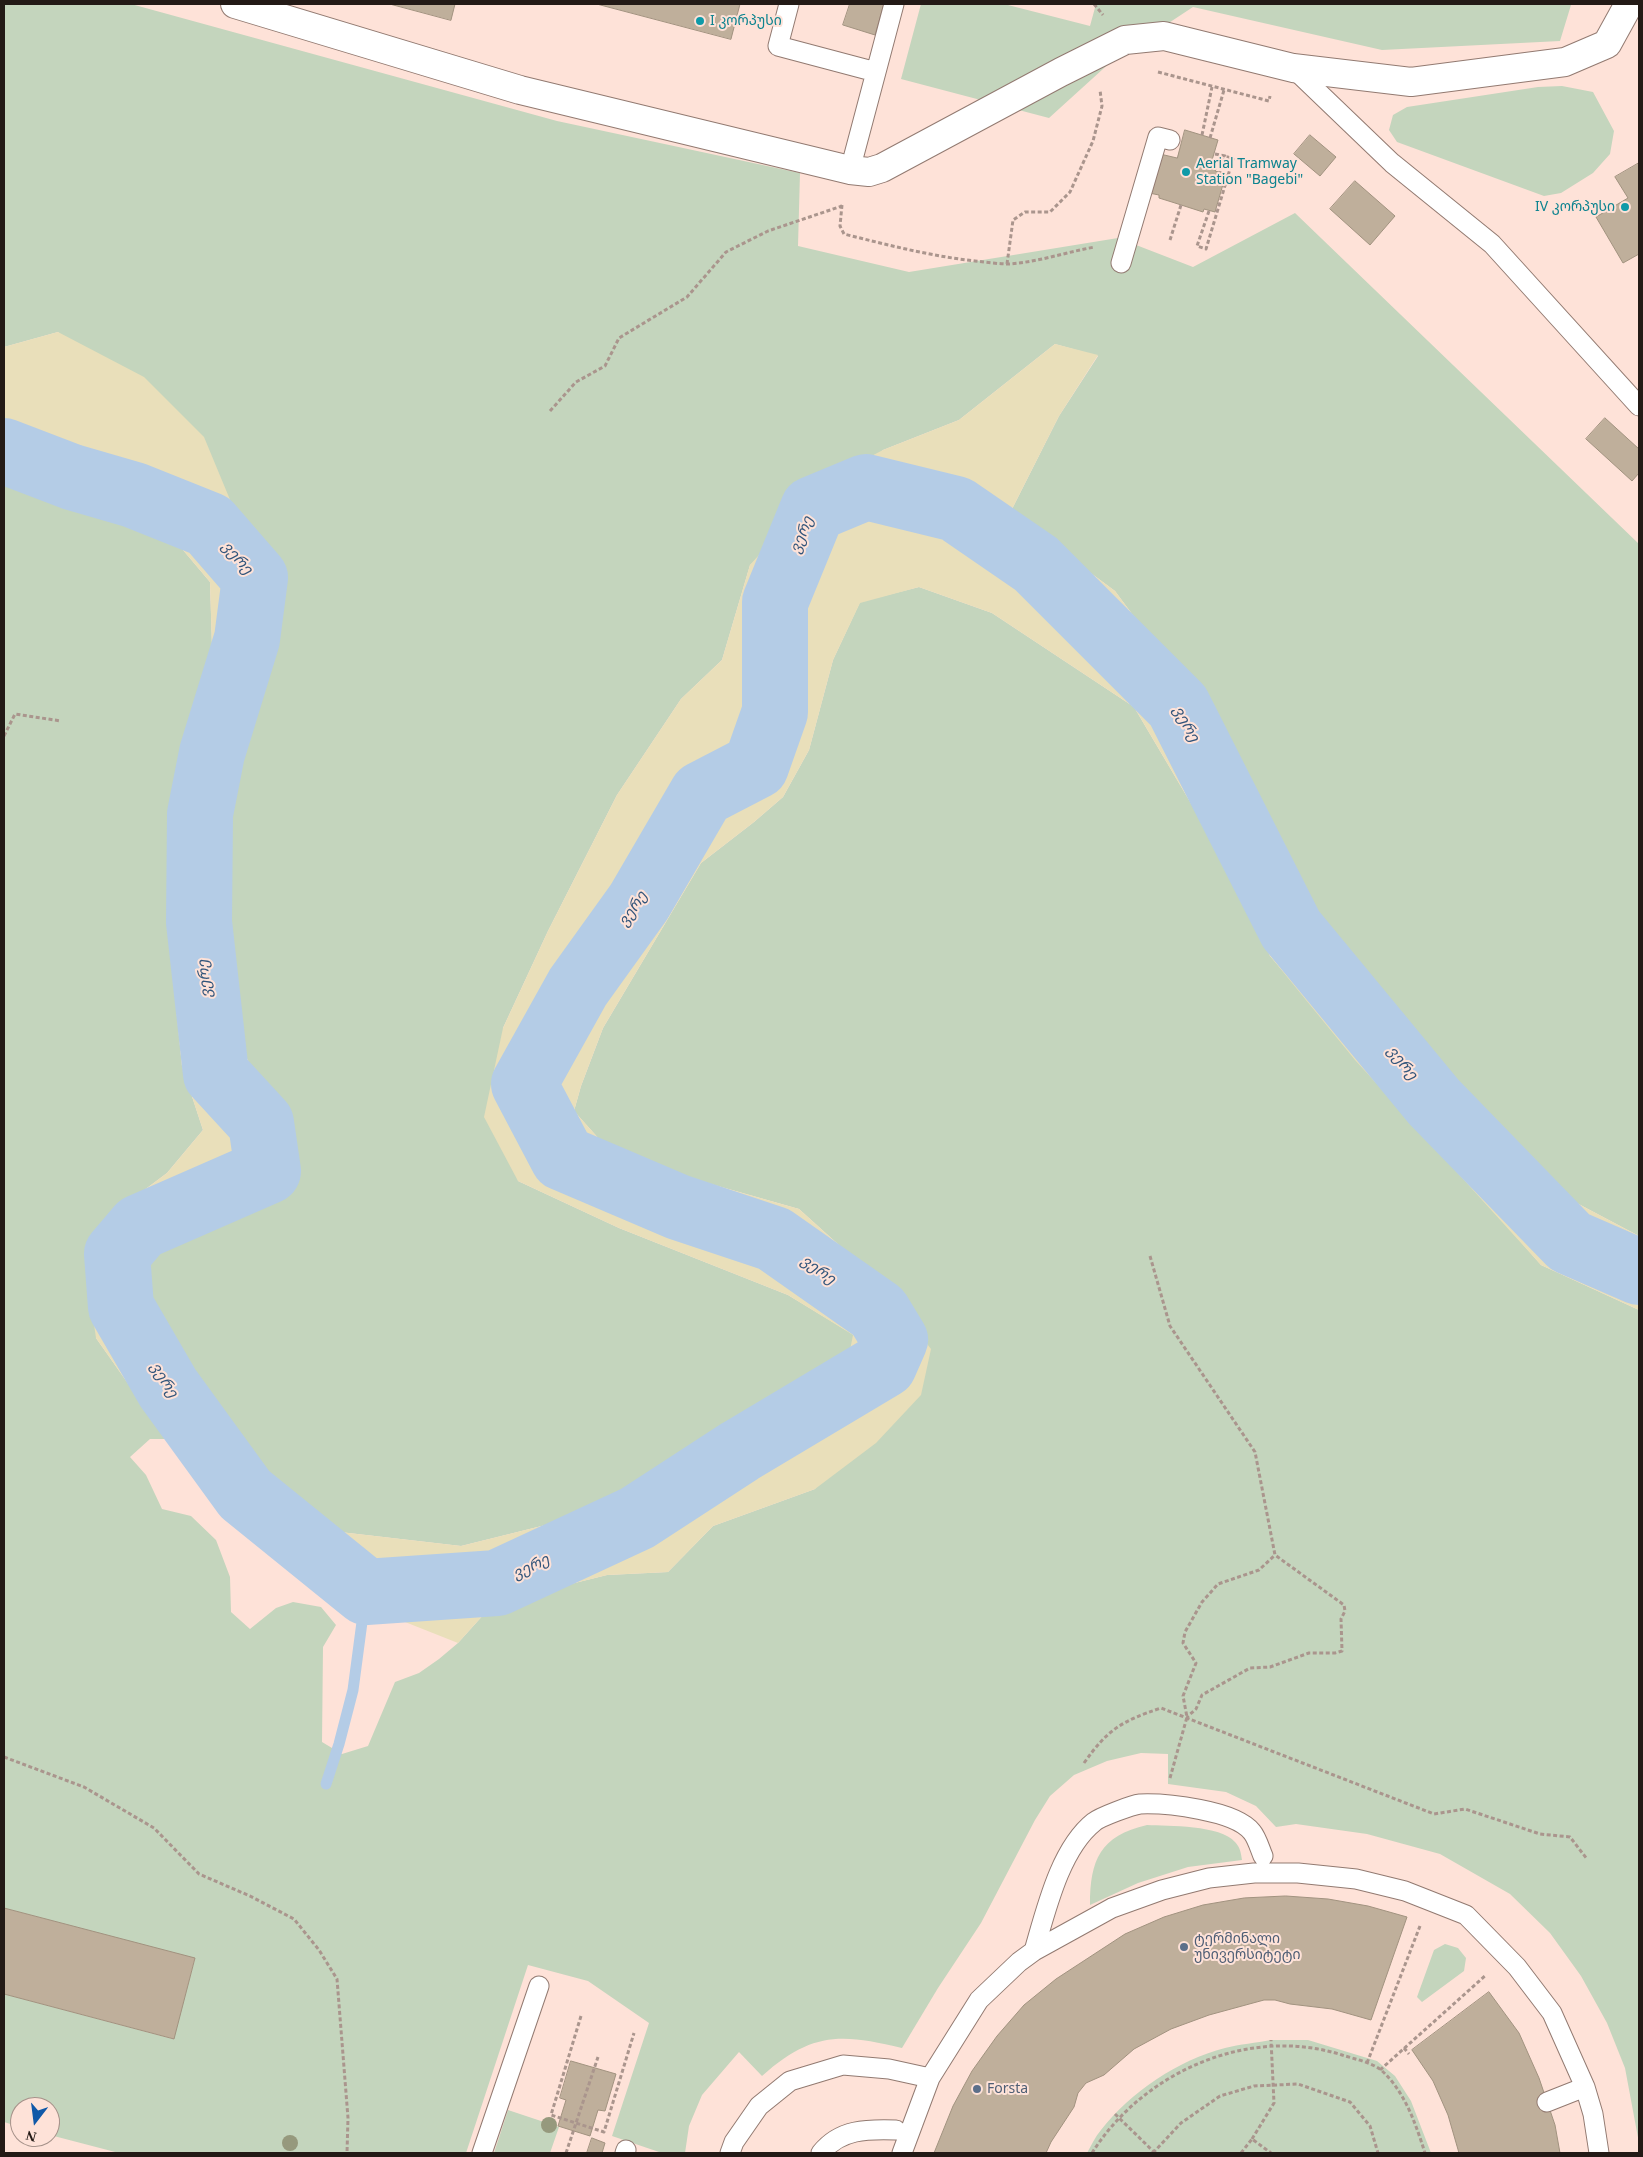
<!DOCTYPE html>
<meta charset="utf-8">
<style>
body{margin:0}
#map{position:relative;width:1643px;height:2157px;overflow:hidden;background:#fee2d8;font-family:Georgia,serif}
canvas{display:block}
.frame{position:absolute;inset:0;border:5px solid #231a16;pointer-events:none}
.north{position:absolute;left:10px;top:2097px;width:50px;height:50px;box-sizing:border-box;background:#fee2d8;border:1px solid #a6928a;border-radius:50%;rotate:195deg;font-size:14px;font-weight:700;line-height:20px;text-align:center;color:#231a16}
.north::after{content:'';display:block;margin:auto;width:18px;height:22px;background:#1159a8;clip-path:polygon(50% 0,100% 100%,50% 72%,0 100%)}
</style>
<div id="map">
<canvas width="1643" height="2157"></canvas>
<div class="frame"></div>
<div class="north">N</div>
</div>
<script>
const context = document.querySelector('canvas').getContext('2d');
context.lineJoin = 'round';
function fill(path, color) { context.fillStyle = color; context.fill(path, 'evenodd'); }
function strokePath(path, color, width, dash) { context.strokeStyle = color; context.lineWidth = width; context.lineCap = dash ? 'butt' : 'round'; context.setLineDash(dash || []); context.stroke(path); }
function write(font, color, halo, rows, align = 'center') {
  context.font = font + ' Georgia,"Noto Sans Georgian",serif'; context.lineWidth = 4; context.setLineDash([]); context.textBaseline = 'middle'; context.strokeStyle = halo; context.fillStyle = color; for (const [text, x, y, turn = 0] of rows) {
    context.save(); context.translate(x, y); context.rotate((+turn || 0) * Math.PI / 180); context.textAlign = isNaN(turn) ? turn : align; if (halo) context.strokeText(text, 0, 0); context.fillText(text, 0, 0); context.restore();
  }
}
const green = new Path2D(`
 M 4,4 L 131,4 L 557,121 L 800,173 L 798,246 L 909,272 L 1118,238 L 1193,267 L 1295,213 L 1639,544 L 1639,1236 L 1571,1200 L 1397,1026 L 1297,887 L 1216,727 L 1115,591 L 1010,513 L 1059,416 L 1098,356 L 1055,344 L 959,420 L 883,450 L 750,565 L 722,660 L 681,699 L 617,795 L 548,931 L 503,1028 L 518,1181 L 619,1228 L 788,1295 L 854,1335 L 847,1365 L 756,1408 L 582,1516 L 461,1546 L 340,1532 L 289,1513 L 229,1443 L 141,1287 L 152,1243 L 228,1219 L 270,1104 L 232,1029 L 220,846 L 227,791 L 258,658 L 270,581 L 238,519 L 58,332 L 4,347 Z
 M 921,4 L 1004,4 L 1090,26 L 1096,4 L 1571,5 L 1560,41 L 1382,50 L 1193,7 L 1114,59 L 1049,118 L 901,79 Z
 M 1562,86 L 1593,92 L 1614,131 L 1610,154 L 1593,173 L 1561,193 L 1544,196 L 1397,142 L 1389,130 L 1393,115 L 1407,107 L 1538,87 Z
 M 4,468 L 150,511 L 210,582 L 212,647 L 175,843 L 174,986 L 182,1066 L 203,1130 L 167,1173 L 119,1209 L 96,1338 L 167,1439 L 150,1439 L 130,1457 L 146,1475 L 162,1509 L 191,1516 L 216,1540 L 230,1577 L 231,1612 L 250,1629 L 276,1608 L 293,1602 L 321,1607 L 336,1625 L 323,1647 L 322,1742 L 342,1754 L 368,1746 L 395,1682 L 419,1673 L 439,1659 L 458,1643 L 494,1603 L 607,1575 L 668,1572 L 713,1526 L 815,1489 L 880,1282 L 799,1209 L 679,1175 L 600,1140 L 574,1111 L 581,1086 L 603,1028 L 701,863 L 754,822 L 783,797 L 809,750 L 833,660 L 860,602 L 919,587 L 992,613 L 1134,707 L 1238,883 L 1270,956 L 1541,1265 L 1639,1310 L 1639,2143 L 1625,2068 L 1607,2023 L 1581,1976 L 1550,1933 L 1510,1894 L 1440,1854 L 1367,1834 L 1296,1824 L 1276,1827 L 1256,1806 L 1226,1792 L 1168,1784 L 1168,1754 L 1141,1753 L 1107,1761 L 1074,1775 L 1050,1796 L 1035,1820 L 981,1923 L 938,1988 L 902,2048 C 841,2033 811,2032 762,2076 L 739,2052 L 702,2095 L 689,2126 L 685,2153 L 662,2153 L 612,2136 L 649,2023 L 588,1981 L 528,1965 L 466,2153 L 119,2153 L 50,2135 L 50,2107 L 20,2107 L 20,2127 L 4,2122 L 4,1994 L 173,2039 L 195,1959 L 4,1908 Z
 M 1147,1825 C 1168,1826 1221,1825 1235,1842 C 1240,1847 1241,1853 1242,1860 L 1188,1867 L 1138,1883 L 1090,1905 C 1090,1860 1100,1836 1147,1825 Z
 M 1445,1944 L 1458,1948 L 1466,1958 L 1464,1971 L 1422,2002 L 1417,1997 L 1434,1950 Z
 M 1271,2040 L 1308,2040 L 1377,2061 L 1395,2076 L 1411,2101 L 1431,2153 L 1087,2153 C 1091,2146 1095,2137 1101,2130 C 1131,2092 1178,2060 1225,2048 C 1240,2044 1256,2043 1271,2040 Z
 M 508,2110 L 559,2127 L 550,2153 L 494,2153 Z`);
const sand = new Path2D(`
 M 58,332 L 144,377 L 204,437 L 238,519 L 270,581 L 258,658 L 227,791 L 220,846 L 232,1029 L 270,1104 L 284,1153 L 272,1196 L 228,1219 L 152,1243 L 141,1287 L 229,1443 L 289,1513 L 340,1532 L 461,1546 L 582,1516 L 756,1408 L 847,1365 L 853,1335 L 788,1295 L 619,1228 L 518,1181 L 484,1117 L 503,1028 L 548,931 L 617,795 L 681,699 L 722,660 L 750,565 L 827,479 L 883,450 L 959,420 L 1055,344 L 1098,355 L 1059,416 L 1010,513 L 1115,591 L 1216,727 L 1297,887 L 1397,1026 L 1571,1200 L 1639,1236 L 1639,1310 L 1541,1265 L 1355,1060 L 1270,956 L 1238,883 L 1134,707 L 992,613 L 919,587 L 860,603 L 833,660 L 809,750 L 783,797 L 754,822 L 701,863 L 603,1028 L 581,1086 L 574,1111 L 600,1140 L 679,1175 L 799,1209 L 880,1282 L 931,1349 L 921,1395 L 876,1443 L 815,1489 L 713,1526 L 668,1572 L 607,1575 L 494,1603 L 458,1643 L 400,1620 L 335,1582 L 266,1528 L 215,1494 L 167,1439 L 96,1338 L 85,1262 L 119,1209 L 167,1173 L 203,1130 L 182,1066 L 174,986 L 175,843 L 212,647 L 210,582 L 150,511 L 4,468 L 4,347 Z`);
const stream = new Path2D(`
 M 326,1784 L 339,1744 L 353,1690 L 366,1592`);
const river = new Path2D(`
 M 4,451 L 72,477 L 134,495 L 209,525 L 255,578 L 247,639 L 212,753 L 200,814 L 199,922 L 216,1074 L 261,1123 L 268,1171 L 140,1227 L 117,1254 L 121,1307 L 168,1388 L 245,1494 L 366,1592 L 497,1583 L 637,1518 L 740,1451 L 884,1365 L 895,1340 L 878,1312 L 774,1239 L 678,1207 L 563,1158 L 524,1084 L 578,987 L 639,902 L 702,794 L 756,766 L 775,712 L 775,602 L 813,509 L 866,487 L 956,509 L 1036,564 L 1178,706 L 1291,929 L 1434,1102 L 1570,1242 L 1639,1272`);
const building = new Path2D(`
 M 390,4 L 455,4 L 451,20 Z
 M 597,4 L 740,4 L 731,39 Z
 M 850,4 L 884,4 L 875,35 L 843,25 Z
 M 1185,130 L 1218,140 L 1210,167 L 1216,169 L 1215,171 L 1226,174 L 1215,212 L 1204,209 L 1203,212 L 1175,203 L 1159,198 L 1159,195 L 1149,193 L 1160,154 L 1177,158 Z
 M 1310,135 L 1336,157 L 1320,176 L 1294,154 Z
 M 1639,163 L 1639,254 L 1623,263 L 1596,217 L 1628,198 L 1615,177 Z
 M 1355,181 L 1395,216 L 1370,245 L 1330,209 Z
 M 1605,418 L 1639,449 L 1639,473 L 1632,481 L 1586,439 Z
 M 1286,1896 L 1328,1899 L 1368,1906 L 1407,1917 L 1371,2020 L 1332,2009 L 1290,2004 L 1275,2000 L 1264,2000 L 1209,2015 L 1171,2029 L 1134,2049 L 1104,2075 L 1086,2083 L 1078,2093 L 1074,2107 L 1051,2142 L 1046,2153 L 934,2153 L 953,2106 L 972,2071 L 997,2036 L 1024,2005 L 1056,1979 L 1125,1934 L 1164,1917 L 1203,1905 L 1244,1898 Z
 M 4,1908 L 195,1958 L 174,2039 L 4,1994 Z
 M 1489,1992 L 1519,2033 L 1539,2078 L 1555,2125 L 1560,2153 L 1459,2153 L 1448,2115 L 1433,2081 L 1412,2050 Z
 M 571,2061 L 616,2074 L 605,2111 L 598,2110 L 590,2136 L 558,2126 L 566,2100 L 560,2098 Z
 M 592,2138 L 605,2143 L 602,2153 L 587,2153 Z`);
const path = new Path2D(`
 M 1094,4 L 1103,15
 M 1158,72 L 1269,101 L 1270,96
 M 1202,135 L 1212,87
 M 1210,138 L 1224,90
 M 1215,154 L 1225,156 L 1220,172
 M 842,205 L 840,226 L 844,234 C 888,245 930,256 975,261 C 986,262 998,264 1009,264 C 1039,262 1066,252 1095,247
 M 1209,211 L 1197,246 L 1206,249 L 1233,159 L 1225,156
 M 1170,240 L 1181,205
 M 1007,264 L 1013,220 L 1025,212 L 1050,212 L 1070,192 L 1093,141 L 1102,106 L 1100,90
 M 550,411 L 576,382 L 605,366 L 619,338 L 687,297 L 726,252 L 768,231 L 842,206
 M 4,736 L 15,714 L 61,721
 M 1150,1256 L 1170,1326 L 1255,1452 L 1275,1555 L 1344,1605 L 1345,1611 L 1341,1619 L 1342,1651 L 1335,1653 L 1309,1653 L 1270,1667 L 1250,1668 L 1202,1695 L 1196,1709 L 1187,1717
 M 4,1757 L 84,1787 L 154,1828 L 199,1874 L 250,1896 L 294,1919 L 319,1950 L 337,1979 L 348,2118 L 347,2153
 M 1084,1763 C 1108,1729 1122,1721 1161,1708 L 1434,1814 L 1465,1809 L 1540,1834 L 1570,1837 L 1587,1859
 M 1170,1778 L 1187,1717 L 1183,1696 L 1196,1663 L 1183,1643 L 1185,1632 L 1202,1602 L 1218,1584 L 1259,1570 L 1275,1555
 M 581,2016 L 551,2115 L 604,2132 L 634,2033
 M 1404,2048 L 1409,2054
 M 1367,2063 L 1420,1926
 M 1380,2070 L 1486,1975
 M 1115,2114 L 1155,2153
 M 1252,2139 L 1274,2103 L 1271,2040
 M 566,2153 L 598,2057
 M 1092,2153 C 1143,2072 1249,2025 1342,2055 C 1354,2059 1371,2062 1381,2070 C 1405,2091 1416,2125 1425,2153
 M 1153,2153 L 1181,2123 L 1220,2096 L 1254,2086 L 1298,2084 L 1350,2102 L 1370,2126 L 1378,2153
 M 1241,2153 L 1252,2139 L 1271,2153`);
const lane = new Path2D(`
 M 789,4 L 778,46 L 876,72 L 850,170
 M 1293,68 L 1392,163 L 1492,244 L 1639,406
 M 876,72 L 894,4
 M 1121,263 L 1158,137 L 1170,140
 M 1034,1951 C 1046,1910 1060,1849 1094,1822 C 1100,1817 1132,1805 1140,1804 C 1166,1803 1235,1810 1252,1832 C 1257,1838 1260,1849 1263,1856
 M 1547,2102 L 1585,2087
 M 482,2153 L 539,1986
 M 625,2153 L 626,2150
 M 730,2153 L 734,2142 L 759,2106 L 790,2081 L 843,2065 L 889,2069 L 930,2078
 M 821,2153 C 840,2129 867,2129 896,2130
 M 902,2153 L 930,2078 L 979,2000 L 1019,1962 L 1034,1951 L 1112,1908 L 1162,1890 L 1209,1878 L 1254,1873 L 1298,1873 L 1356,1879 L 1405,1891 L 1466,1915 L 1517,1967 L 1552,2013 L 1585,2087 L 1593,2114 L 1599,2153`);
const street = new Path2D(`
 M 235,4 L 520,90 L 850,170 L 869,172 L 882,168 L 1061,72 L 1125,40 L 1164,36 L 1293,68 L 1411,82 L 1565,62 L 1607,44 L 1629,4`);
const trees = [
 [549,2125],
 [290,2143]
];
const markers = [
 [700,21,5,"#0f9aa8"],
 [1186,172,5,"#0f9aa8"],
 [1625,207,5,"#0f9aa8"],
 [1184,1947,5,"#5c6f8a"],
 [977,2089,5,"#5c6f8a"]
];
const cultureNames = [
 ["I კორპუსი",710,21],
 ["Aerial Tramway",1196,164],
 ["Station \"Bagebi\"",1196,180],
 ["IV კორპუსი",1615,207,"right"]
];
const serviceNames = [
 ["ტერმინალი",1194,1939],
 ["უნივერსიტეტი",1194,1955],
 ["Forsta",987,2089]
];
const waterNames = [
 ["ვერე",802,535,-68],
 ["ვერე",237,558,49],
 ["ვერე",1186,724,61],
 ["ვერე",633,909,-56],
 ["ვერე",205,979,-96],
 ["ვერე",1402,1063,51],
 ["ვერე",818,1270,35],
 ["ვერე",164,1380,58],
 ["ვერე",531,1567,-25]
];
fill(green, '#c4d5bd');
fill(sand, '#e9dfba');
strokePath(stream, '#b4cce6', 11);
strokePath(river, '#b4cce6', 66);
fill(building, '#bfaf9b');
strokePath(building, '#a1927f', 1);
strokePath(lane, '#927a71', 21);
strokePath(street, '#927a71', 30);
strokePath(path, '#aa958d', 3, [4, 2.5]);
strokePath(lane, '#fff', 19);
strokePath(street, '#fff', 28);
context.fillStyle = '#96997d';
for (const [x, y] of trees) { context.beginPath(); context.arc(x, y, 8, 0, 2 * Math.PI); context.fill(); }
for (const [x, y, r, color] of markers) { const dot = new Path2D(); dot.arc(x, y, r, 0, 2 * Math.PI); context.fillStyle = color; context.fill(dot); strokePath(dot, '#fee2d8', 2); }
write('14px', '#0d838f', '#fee2d8', cultureNames, 'left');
write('14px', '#4e5e75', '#fee2d8', serviceNames, 'left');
write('italic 15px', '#32557b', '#fee2d8', waterNames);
</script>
